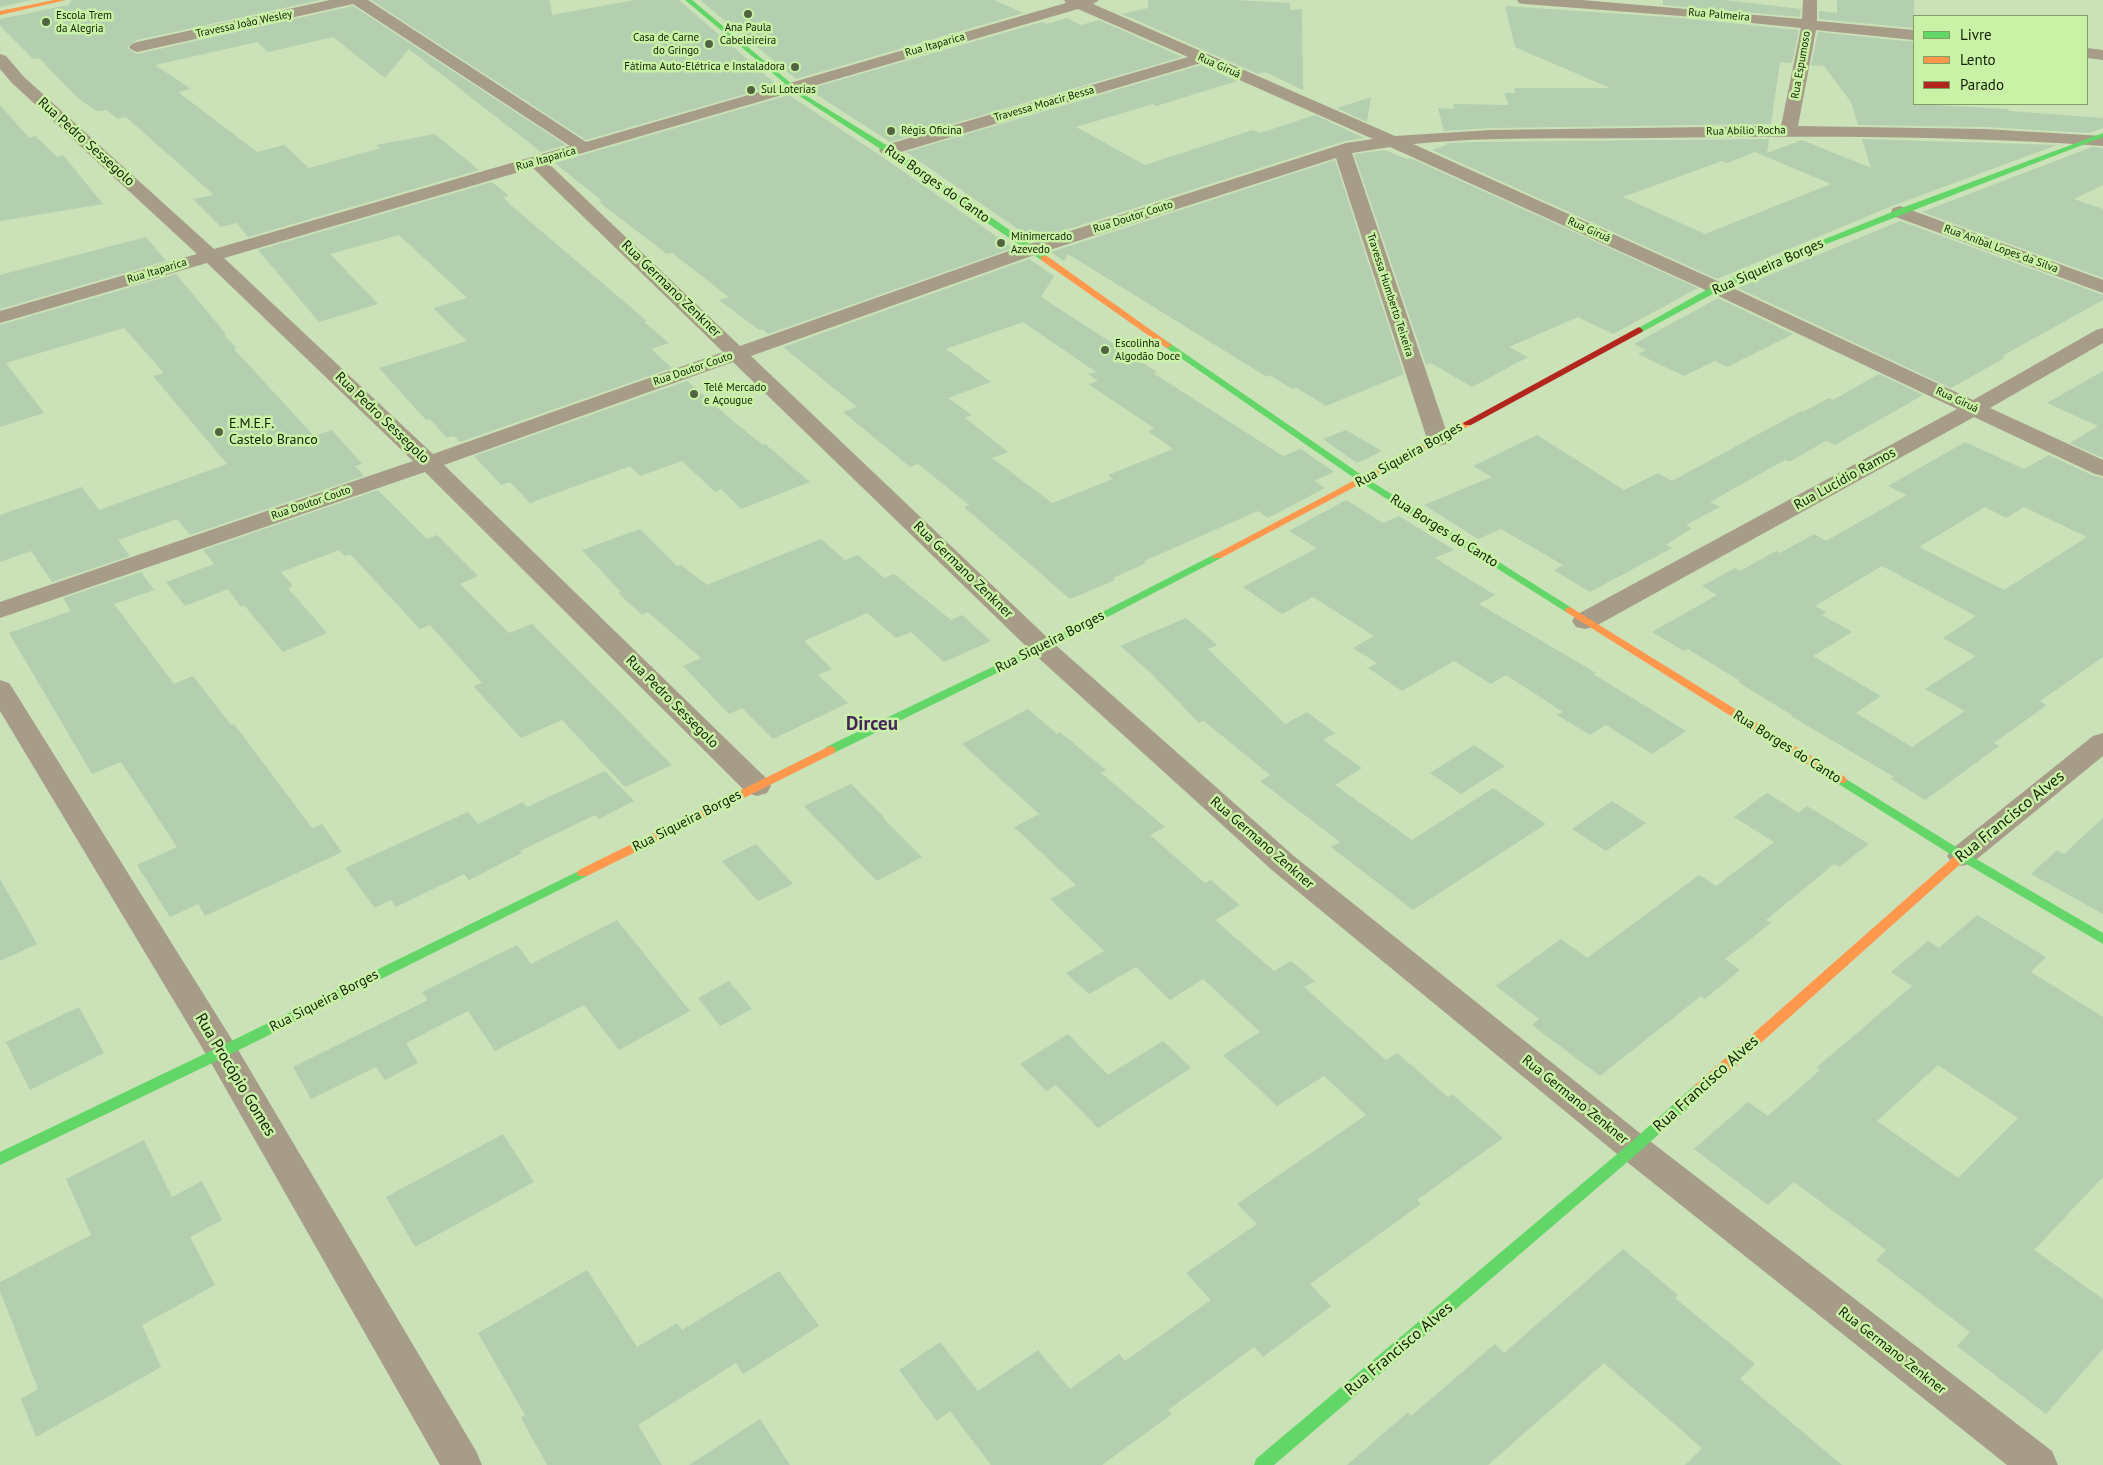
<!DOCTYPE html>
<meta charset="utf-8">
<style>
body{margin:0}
#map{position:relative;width:2103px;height:1465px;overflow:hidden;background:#cbe1b8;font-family:"PT Sans",sans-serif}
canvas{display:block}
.legend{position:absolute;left:1913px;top:15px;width:175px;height:90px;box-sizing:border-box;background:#caf2a7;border:1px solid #809e65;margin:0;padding:6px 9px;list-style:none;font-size:15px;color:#111f03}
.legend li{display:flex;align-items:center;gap:10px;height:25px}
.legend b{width:25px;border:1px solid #809e65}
</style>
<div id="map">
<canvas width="2103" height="1465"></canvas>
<ul class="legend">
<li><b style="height:6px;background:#63d668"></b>Livre</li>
<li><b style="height:6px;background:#ff974d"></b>Lento</li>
<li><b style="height:6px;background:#b3261e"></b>Parado</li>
</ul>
</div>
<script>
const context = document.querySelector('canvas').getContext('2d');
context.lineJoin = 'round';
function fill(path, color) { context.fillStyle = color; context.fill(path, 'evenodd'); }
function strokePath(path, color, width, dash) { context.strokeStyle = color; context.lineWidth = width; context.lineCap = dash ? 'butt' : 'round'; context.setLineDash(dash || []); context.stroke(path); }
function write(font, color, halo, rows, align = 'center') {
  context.font = font + ' "PT Sans",sans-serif'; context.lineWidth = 5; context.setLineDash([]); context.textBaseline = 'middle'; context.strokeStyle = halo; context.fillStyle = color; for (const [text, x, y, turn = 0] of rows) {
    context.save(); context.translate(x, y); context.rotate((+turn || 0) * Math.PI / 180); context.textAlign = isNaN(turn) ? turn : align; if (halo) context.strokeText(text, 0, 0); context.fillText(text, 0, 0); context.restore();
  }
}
const building = new Path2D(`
 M 0,0 L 32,0 L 0,7 Z
 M 72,0 L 321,0 L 137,40 L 127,47 L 131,51 L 137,54 L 353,6 L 566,145 L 541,152 L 409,49 L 385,78 L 333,37 L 268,52 L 257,42 L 155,65 L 191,89 L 178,92 L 257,152 L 284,145 L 309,168 L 381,148 L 376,145 L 435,134 L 479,170 L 248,237 L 237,223 L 221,227 L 193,199 L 214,195 L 126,117 L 118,119 L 106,110 L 96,111 L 78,98 L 39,58 L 33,59 L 0,26 L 0,19 L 68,5 Z
 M 371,0 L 550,0 L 552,15 L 635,0 L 679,0 L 777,85 L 586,140 Z
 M 700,0 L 994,0 L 1023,13 L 796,79 Z
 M 1148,0 L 1232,0 L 1290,3 L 1290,10 L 1302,9 L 1303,90 L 1265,72 L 1258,74 L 1122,14 L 1148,8 Z
 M 1663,0 L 1725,0 L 1801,9 L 1800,17 L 1663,5 Z
 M 1837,0 L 1914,0 L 1914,28 L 1819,19 L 1819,11 L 1837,13 Z
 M 1505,6 L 1681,18 L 1799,30 L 1792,63 L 1780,62 L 1771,124 L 1490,128 L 1444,131 L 1438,108 L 1454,109 L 1453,104 L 1509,105 L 1504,93 L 1516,93 L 1514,88 L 1610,88 L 1515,47 Z
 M 1067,18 L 1081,25 L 1099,20 L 1182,57 L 890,142 L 808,89 L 1042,22 L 1047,24 Z
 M 1818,32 L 1914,42 L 1914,104 L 2008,109 L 2009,111 L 2103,118 L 2103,128 L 2089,133 L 1985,127 L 1858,125 L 1851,102 L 1824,66 L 1811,65 Z
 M 1201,65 L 1237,81 L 1156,106 L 1153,104 L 1076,127 L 1145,165 L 1253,130 L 1260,133 L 1315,115 L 1364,138 L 1345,141 L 1034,240 L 906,152 Z
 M 789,95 L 881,156 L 1013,248 L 768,334 L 762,329 L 759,330 L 719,300 L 729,297 L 672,253 L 667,254 L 599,202 L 602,201 L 555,163 Z
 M 1371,97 L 1367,122 L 1337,108 Z
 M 0,105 L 29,138 L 35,136 L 57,157 L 63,155 L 103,204 L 0,221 Z
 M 1769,139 L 1767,153 L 1802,140 L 1871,168 L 1862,139 L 2057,145 L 1892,206 L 1717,279 L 1432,150 L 1447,145 L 1447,143 L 1473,142 ZM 1755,152 L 1831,184 L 1705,234 L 1623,197 L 1722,161 L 1727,163 Z
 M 2092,147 L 2103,148 L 2103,185 L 2074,199 L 2103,209 L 2103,278 L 1922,212 Z
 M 1385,150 L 1407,159 L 1410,158 L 1698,288 L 1613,334 L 1578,317 L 1509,347 L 1528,357 L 1472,387 L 1431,363 L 1426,365 L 1354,154 Z
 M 1335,160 L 1404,374 L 1326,406 L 1297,388 L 1292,389 L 1270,375 L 1267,377 L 1068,254 L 1064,261 L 1051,252 Z
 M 492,182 L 509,196 L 503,197 L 514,208 L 647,321 L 644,322 L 669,343 L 651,349 L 672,368 L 460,442 L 454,436 L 447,438 L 430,419 L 426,420 L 379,368 L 467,341 L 433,308 L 467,298 L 399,235 L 330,254 L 378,304 L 319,322 L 258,250 Z
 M 1900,221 L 2103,295 L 2103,300 L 2002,356 L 2006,357 L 1951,388 L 1738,288 Z
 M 146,237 L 166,261 L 0,309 L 0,275 Z
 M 1029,259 L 1054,276 L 1041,297 L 1157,372 L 1153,373 L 1283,456 L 1301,449 L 1334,472 L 1314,481 L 1325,488 L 1268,518 L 1258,511 L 1144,561 L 1146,563 L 1113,578 L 1115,580 L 1070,599 L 964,507 L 969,505 L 918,464 L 910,467 L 843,412 L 857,407 L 783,347 ZM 1023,322 L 1096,372 L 1088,374 L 1098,381 L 1088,384 L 1154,428 L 1148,431 L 1173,449 L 1108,475 L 1113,479 L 1052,503 L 992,458 L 1008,452 L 965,418 L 972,415 L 948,398 L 991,382 L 946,349 Z
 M 176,274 L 226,334 L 224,335 L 237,348 L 234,349 L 314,436 L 332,430 L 362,464 L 355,466 L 364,476 L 190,535 L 177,519 L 118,540 L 130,556 L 52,582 L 31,551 L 0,562 L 0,515 L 82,487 L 99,510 L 227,464 L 153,376 L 164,373 L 124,328 L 6,363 L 44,413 L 0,427 L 0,325 Z
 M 1718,298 L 1793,334 L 1727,367 L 1715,361 L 1684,376 L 1638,354 L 1646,350 L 1634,344 Z
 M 2103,371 L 2103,458 L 2070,443 L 2098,426 L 2047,403 Z
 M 1879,374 L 1923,395 L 1835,445 L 1826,441 L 1789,462 L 1785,460 L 1710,502 L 1720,507 L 1686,525 L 1692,528 L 1666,545 L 1672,548 L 1590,592 L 1554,570 L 1563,565 L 1501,529 L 1478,539 L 1424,505 L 1492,477 L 1473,466 L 1537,435 L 1624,490 L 1658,473 L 1672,481 L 1801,411 L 1803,412 L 1829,398 L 1833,400 Z
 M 687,381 L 739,426 L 763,445 L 765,444 L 810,482 L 741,509 L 721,489 L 715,492 L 682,461 L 640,476 L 630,466 L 530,503 L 510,482 L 501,485 L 474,456 Z
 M 1346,430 L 1382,451 L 1357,463 L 1323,439 Z
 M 1965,442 L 2024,469 L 2049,455 L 2094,476 L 2103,478 L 2103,657 L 2040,701 L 2047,705 L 1994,743 L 1999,746 L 1925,800 L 1891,779 L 1894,777 L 1791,716 L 1792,715 L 1738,682 L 1740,681 L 1688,649 L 1684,651 L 1652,632 L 1717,595 L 1702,586 L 1735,568 L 1740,571 L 1776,551 L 1780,553 L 1814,534 L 1826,541 L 1907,495 L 1888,486 ZM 1985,507 L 2006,518 L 2024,507 L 2087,537 L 2004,590 L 1919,547 ZM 1882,566 L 1976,616 L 1943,638 L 1976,656 L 1925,689 L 1965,711 L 1912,747 L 1856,713 L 1881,696 L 1813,656 L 1852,632 L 1822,615 L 1826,612 L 1815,606 Z
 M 378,490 L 427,539 L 437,535 L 478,576 L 460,584 L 509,633 L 532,624 L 672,765 L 625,787 L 562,720 L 521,738 L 473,686 L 482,683 L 430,625 L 420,629 L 350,554 L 345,556 L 339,550 L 281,572 L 293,586 L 288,588 L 327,633 L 283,652 L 244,605 L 241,607 L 228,589 L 185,606 L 166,582 L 214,564 L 203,550 Z
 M 1346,500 L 1383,523 L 1399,516 L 1454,550 L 1435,558 L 1495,595 L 1479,604 L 1596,673 L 1593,674 L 1686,731 L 1652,754 L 1606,725 L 1590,735 L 1557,715 L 1563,712 L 1506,675 L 1491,684 L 1454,661 L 1402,691 L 1368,668 L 1377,663 L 1353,648 L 1374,636 L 1313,597 L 1282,614 L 1243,587 L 1317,548 L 1289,531 Z
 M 640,529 L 677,566 L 681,565 L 707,585 L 821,539 L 845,560 L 858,555 L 884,578 L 894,574 L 951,620 L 962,615 L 991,641 L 944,662 L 911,632 L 896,638 L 867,613 L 804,641 L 832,669 L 818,675 L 848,703 L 773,739 L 742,708 L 729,714 L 683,666 L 701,658 L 648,612 L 642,615 L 618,593 L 621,592 L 582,550 Z
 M 141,572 L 154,590 L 114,604 L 174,684 L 193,676 L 231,725 L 234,724 L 312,828 L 322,824 L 342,852 L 205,916 L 198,904 L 170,917 L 137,865 L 177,847 L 121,762 L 92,774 L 9,633 L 71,611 L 63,598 Z
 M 1186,618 L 1217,645 L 1208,649 L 1285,724 L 1307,712 L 1335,733 L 1323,740 L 1362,768 L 1335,785 L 1412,840 L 1493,788 L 1546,824 L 1413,910 L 1331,847 L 1340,842 L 1260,781 L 1270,775 L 1204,721 L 1199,723 L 1150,672 L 1120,646 Z
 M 1028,709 L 1057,734 L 1060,732 L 1106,770 L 1101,773 L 1165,827 L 1150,835 L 1205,883 L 1211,880 L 1240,905 L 1215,920 L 1274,971 L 1291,961 L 1315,981 L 1304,987 L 1386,1060 L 1397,1053 L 1448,1097 L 1452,1094 L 1503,1138 L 1417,1200 L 1421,1204 L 1310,1284 L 1331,1306 L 1263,1357 L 1254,1347 L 1168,1410 L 1172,1414 L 1102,1465 L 991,1465 L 950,1411 L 937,1421 L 899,1370 L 940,1342 L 978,1391 L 1038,1350 L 1070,1389 L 1119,1354 L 1125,1361 L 1211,1300 L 1186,1273 L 1257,1224 L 1237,1204 L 1366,1115 L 1324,1076 L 1277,1106 L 1223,1055 L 1260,1032 L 1203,979 L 1170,1000 L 1136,967 L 1089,994 L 1066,973 L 1104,951 L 1050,899 L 1076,885 L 1014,827 L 1039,814 L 962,744 Z
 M 1474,745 L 1505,766 L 1461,794 L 1430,773 Z
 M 605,771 L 634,801 L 599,819 L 595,815 L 520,851 L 522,853 L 469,880 L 464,874 L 396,907 L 391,900 L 375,908 L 345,868 L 468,812 L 478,824 L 523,802 L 527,807 Z
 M 851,784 L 884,817 L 883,818 L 922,857 L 877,881 L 804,806 Z
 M 1767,793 L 1799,813 L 1807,806 L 1869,844 L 1839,867 L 1834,864 L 1766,920 L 1771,923 L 1725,959 L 1740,970 L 1705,999 L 1701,996 L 1600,1076 L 1532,1025 L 1539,1019 L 1496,986 L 1561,939 L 1587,958 L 1699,875 L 1716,886 L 1774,842 L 1734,817 Z
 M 1612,801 L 1646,823 L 1606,851 L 1572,829 Z
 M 2103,818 L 2103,914 L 2031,874 L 2057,850 L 2064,854 Z
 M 756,844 L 793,884 L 758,901 L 722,861 Z
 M 0,879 L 37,944 L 0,961 Z
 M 1977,915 L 2046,957 L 2031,972 L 2103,1017 L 2103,1177 L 2034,1250 L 2103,1299 L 2103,1349 L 2046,1414 L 1957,1346 L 1970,1332 L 1876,1260 L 1886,1250 L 1794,1182 L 1768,1205 L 1694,1149 L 1748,1102 L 1768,1116 L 1820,1070 L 1816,1068 L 1912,986 L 1891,972 L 1928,941 L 1939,948 ZM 1938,1065 L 2018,1118 L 1958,1178 L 1877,1121 Z
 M 617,920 L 690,1011 L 619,1050 L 584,1005 L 495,1051 L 468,1011 L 406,1043 L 418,1063 L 385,1080 L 376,1067 L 311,1099 L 293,1067 L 428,1000 L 422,992 L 517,945 L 531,964 Z
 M 729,981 L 752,1009 L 720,1026 L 698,998 Z
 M 79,1007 L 104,1053 L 30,1090 L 6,1042 Z
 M 1068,1034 L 1108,1075 L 1163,1041 L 1191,1068 L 1098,1128 L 1056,1085 L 1046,1091 L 1020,1064 Z
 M 503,1134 L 534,1182 L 415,1247 L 386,1197 Z
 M 144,1140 L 172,1197 L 202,1181 L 222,1220 L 190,1237 L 215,1285 L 142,1325 L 161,1367 L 36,1437 L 21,1399 L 38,1389 L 0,1291 L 0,1282 L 91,1235 L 66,1179 Z
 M 1623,1249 L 1678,1295 L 1675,1298 L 1755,1364 L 1740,1379 L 1842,1465 L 1685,1465 L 1702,1448 L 1604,1363 L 1488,1465 L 1347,1465 L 1408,1412 L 1411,1416 L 1495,1344 L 1504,1353 Z
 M 587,1270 L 637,1347 L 677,1323 L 682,1330 L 779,1271 L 819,1326 L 743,1374 L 736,1363 L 638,1425 L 662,1465 L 547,1465 L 521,1418 L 525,1415 L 478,1333 Z
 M 760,1419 L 790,1465 L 689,1465 Z`);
const street = new Path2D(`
 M 330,0 L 368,0 L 586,142 L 1066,3 L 1064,0 L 1099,0 L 1093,4 L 1395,136 L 1490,130 L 1781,126 L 1801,28 L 1681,16 L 1524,4 L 1519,3 L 1517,0 L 1582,0 L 1802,19 L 1803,0 L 1817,0 L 1817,21 L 1914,30 L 1914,40 L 1816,30 L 1798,126 L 1985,129 L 2103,136 L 2103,146 C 1953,135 1803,136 1652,138 C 1573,139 1492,136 1413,144 L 1724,284 L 1973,400 L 2096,330 L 2103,328 L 2103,343 L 1990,408 L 2103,460 L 2103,476 L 2095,474 L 1974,417 L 1594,627 L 1585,629 L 1576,627 L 1572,621 L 1576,615 L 1957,409 L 1710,292 L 1390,147 L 1352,153 L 1449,439 L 1446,444 L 1438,446 L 1430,444 L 1427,439 L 1336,158 L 1037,254 L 751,356 L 1051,641 L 1295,857 L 1646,1138 L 2052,1451 L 2058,1465 L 2007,1465 L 1622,1158 L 1273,871 L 1033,653 L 733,362 L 444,465 L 767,779 L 771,786 L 767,793 L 757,796 L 747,793 L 425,472 L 0,618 L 0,602 L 413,461 L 207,263 L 0,323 L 0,311 L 197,254 L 12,83 L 0,69 L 0,54 L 6,56 L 24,77 L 214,249 L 570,146 L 353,4 L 137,52 L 132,50 L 129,47 L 132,44 L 137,42 ZM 1078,9 L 1188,57 L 882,146 L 879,150 L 882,154 L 888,155 L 894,154 L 1201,63 L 1373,139 L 1346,143 L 1023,246 L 740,346 L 548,163 ZM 533,168 L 723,352 L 433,454 L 224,258 Z
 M 2087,48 L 2103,50 L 2103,60 L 2087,58 Z
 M 1900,206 L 2103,280 L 2103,293 L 1893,216 L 1891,212 L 1893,208 Z
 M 0,680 L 9,683 L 13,689 L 234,1043 L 476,1451 L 482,1465 L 440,1465 L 210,1061 L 0,711 Z
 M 2103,733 L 2103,756 L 1972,863 L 1962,866 L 1952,863 L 1947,856 L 1952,849 L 2093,736 Z`);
const fast = new Path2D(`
 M 685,0 L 692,0 L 805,95 L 891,148 L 1047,256 L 1047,260 L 1041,260 L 885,152 L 801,97 Z
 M 2103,133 L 2103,137 L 1816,248 L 1722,289 L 1642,332 L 1639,333 L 1635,330 L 1706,290 L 1763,264 L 1907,206 Z
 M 1168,342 L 1366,478 L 1575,610 L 1574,612 L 1566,612 L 1360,482 L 1165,347 L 1165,343 Z
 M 1217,553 L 1221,554 L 1222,556 L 1221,558 L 1046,649 L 834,753 L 826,753 L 824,750 L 826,747 L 1038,645 Z
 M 1841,776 L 1966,853 L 2103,933 L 2103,944 L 1958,859 L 1837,783 L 1835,780 Z
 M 583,869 L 587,870 L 589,873 L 587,876 L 227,1056 L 0,1165 L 0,1152 L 217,1048 Z
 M 1700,1083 L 1705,1085 L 1707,1089 L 1705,1093 L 1639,1152 L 1274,1465 L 1254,1465 L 1256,1459 L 1629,1144 L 1695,1085 Z`);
const slow = new Path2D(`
 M 54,0 L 66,0 L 0,15 L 0,11 Z
 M 1041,256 L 1047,256 L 1172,345 L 1168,348 L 1165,347 L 1041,260 Z
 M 1468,420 L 1471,421 L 1471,425 L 1221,558 L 1213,558 L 1212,556 Z
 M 1570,607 L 1845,777 L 1847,780 L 1845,783 L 1837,783 L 1566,612 L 1565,610 L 1566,608 Z
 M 830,746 L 834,747 L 836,750 L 834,753 L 587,876 L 579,876 L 577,873 L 579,870 Z
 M 1962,852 L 1966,853 L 1968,856 L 1966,859 L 1705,1093 L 1700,1095 L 1695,1093 L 1693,1089 L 1695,1085 L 1958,853 Z`);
const jam = new Path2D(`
 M 1639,327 L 1643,330 L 1642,332 L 1471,425 L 1465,425 L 1463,423 Z`);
const markers = [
 [748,14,5,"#526342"],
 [46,22,5,"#526342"],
 [709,44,5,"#526342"],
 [795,67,5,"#526342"],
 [751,90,5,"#526342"],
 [891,131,5,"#526342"],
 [1001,243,5,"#526342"],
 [1105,350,5,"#526342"],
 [694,394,5,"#526342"],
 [219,432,5,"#526342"]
];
const farStreetnames = [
 ["Rua Palmeira",1719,15,5],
 ["Travessa João Wesley",244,24,-12],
 ["Rua Itaparica",935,45,-16],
 ["Rua Espumoso",1801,65,-80],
 ["Rua Giruá",1219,66,24],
 ["Travessa Moacir Bessa",1044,104,-16],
 ["Rua Abílio Rocha",1746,131,-1],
 ["Rua Itaparica",546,159,-16],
 ["Rua Doutor Couto",1133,217,-18],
 ["Rua Giruá",1589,230,24],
 ["Rua Aníbal Lopes da Silva",2001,249,20],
 ["Rua Itaparica",157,271,-17],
 ["Travessa Humberto Teixeira",1390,295,72],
 ["Rua Doutor Couto",693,369,-19],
 ["Rua Giruá",1957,400,25],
 ["Rua Doutor Couto",311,503,-19]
];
const farPoinames = [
 ["Escola Trem",56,16],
 ["da Alegria",56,29],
 ["Ana Paula",748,28,"center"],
 ["Cabeleireira",748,41,"center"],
 ["Casa de Carne",699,38,"right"],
 ["do Gringo",699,51,"right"],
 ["Fátima Auto-Elétrica e Instaladora",785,67,"right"],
 ["Sul Loterias",761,90],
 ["Régis Oficina",901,131],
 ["Minimercado",1011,237],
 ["Azevedo",1011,250],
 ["Escolinha",1115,344],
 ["Algodão Doce",1115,357],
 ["Telê Mercado",704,388],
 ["e Açougue",704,401]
];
const streetNames = [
 ["Rua Pedro Sessegolo",86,142,42],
 ["Rua Borges do Canto",937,184,35],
 ["Rua Siqueira Borges",1768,267,-24],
 ["Rua Germano Zenkner",671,289,44],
 ["Rua Pedro Sessegolo",382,418,44],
 ["Rua Siqueira Borges",1409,455,-29],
 ["Rua Lucídio Ramos",1845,479,-29],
 ["Rua Borges do Canto",1444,531,32],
 ["Rua Germano Zenkner",963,570,44],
 ["Rua Siqueira Borges",1050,642,-27],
 ["Rua Pedro Sessegolo",672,702,45],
 ["Rua Borges do Canto",1787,747,32],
 ["Rua Siqueira Borges",687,821,-27],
 ["Rua Germano Zenkner",1262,843,41],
 ["Rua Siqueira Borges",324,1001,-27],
 ["Rua Germano Zenkner",1575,1100,39],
 ["Rua Germano Zenkner",1892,1351,38]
];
const poiNames = [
 ["E.M.E.F.",229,424],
 ["Castelo Branco",229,440]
];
const nearStreetnames = [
 ["Rua Francisco Alves",2010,817,-39],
 ["Rua Procópio Gomes",235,1075,59],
 ["Rua Francisco Alves",1706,1084,-42],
 ["Rua Francisco Alves",1399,1349,-40]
];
const districtNames = [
 ["Dirceu",872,725]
];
fill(building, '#b3cfaf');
fill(street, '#a69c87');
fill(fast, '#63d668');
fill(slow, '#ff974d');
fill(jam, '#b3261e');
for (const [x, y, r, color] of markers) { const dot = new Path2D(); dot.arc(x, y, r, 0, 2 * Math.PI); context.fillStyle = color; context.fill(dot); strokePath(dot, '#caf2a7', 2); }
write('11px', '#111f03', '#caf2a7', farStreetnames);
write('11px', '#111f03', '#caf2a7', farPoinames, 'left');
write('14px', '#111f03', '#caf2a7', streetNames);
write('14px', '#111f03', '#caf2a7', poiNames, 'left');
write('16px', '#111f03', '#caf2a7', nearStreetnames);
write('bold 19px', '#47245c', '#caf2a7', districtNames);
</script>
